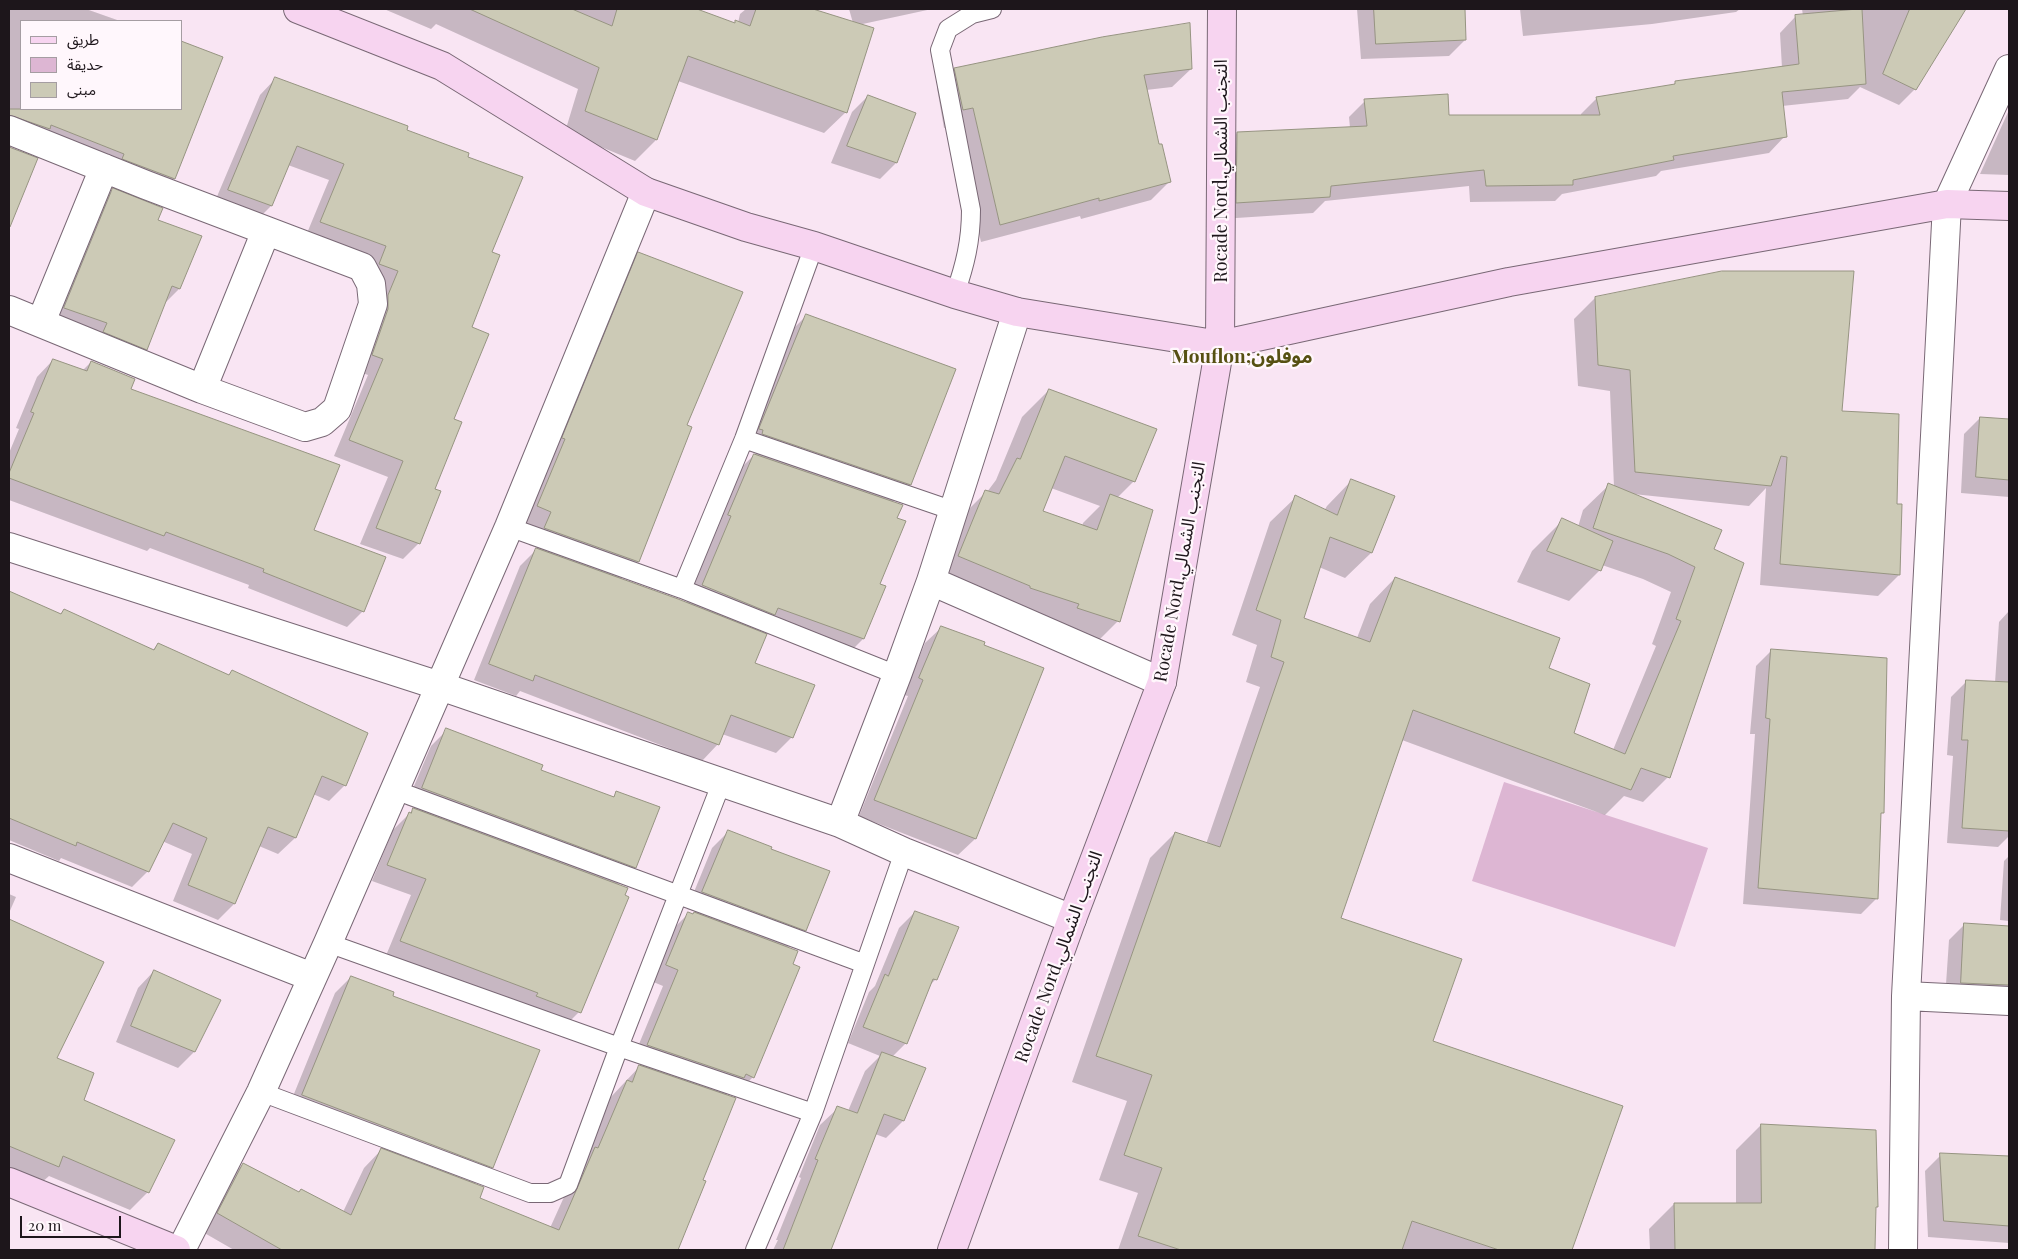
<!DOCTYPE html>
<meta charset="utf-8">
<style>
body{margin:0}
#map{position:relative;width:2018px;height:1259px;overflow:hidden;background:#f9e5f3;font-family:"Playfair Display","Noto Sans Arabic",serif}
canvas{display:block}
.frame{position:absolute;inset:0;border:10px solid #1d161b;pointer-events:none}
.legend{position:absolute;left:20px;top:20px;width:162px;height:90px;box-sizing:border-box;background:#fff7fc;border:1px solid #a59da2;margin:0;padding:6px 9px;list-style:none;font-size:15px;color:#1d161b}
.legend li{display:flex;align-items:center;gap:10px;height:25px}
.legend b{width:25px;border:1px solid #a59da2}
.scale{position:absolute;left:20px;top:1216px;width:101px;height:22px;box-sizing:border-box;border:2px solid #1d161b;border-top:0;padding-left:6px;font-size:15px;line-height:18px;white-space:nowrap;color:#1d161b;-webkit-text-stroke:4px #fff7fc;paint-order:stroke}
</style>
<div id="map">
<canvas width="2018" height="1259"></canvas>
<div class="frame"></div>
<ul class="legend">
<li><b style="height:6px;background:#f7d4f0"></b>طريق</li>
<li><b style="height:14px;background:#ddb6d3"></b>حديقة</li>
<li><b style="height:14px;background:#cccab6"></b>مبنى</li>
</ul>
<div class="scale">20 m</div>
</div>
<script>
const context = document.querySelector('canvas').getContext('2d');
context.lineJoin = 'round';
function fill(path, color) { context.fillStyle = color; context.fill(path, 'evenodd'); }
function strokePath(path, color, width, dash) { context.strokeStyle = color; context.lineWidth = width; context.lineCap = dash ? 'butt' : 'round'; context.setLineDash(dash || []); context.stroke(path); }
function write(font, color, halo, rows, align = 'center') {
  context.font = font + ' "Playfair Display","Noto Sans Arabic",serif'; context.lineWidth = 4.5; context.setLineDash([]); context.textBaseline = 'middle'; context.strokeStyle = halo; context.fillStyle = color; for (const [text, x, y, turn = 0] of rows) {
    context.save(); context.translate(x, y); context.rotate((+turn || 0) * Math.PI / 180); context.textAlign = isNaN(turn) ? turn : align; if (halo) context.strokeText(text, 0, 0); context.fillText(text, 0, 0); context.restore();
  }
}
const green = new Path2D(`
 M 1504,782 L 1708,848 L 1675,947 L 1472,881 Z`);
const shadow = new Path2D(`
 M 9,9 L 86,9 L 120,21 L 21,21 L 21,109 L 181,109 L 221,57 L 174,178 L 157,195 L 9,135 Z
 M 384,9 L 694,9 L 734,24 L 738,23 L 740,14 L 746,9 L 805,9 L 853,23 L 849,9 L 932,9 L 858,25 L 846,112 L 824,133 L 678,81 L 656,140 L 635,161 L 565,132 L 578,89 L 436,24 L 431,29 Z
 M 1357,9 L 1464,9 L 1465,40 L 1449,56 L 1361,59 Z
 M 1520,9 L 1740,9 L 1736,12 L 1652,24 L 1523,36 Z
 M 1802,9 L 1965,9 L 1915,89 L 1899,105 L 1860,87 L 1848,99 L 1782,106 L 1785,136 L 1769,153 L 1661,171 L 1656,176 L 1562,194 L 1555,201 L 1470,202 L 1469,186 L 1325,201 L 1313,213 L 1221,219 L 1221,149 L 1237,133 L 1350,128 L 1349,117 L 1365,101 L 1448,116 L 1581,116 L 1581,114 L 1597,98 L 1672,86 L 1675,83 L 1782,68 L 1780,33 L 1796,16 L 1803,16 Z
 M 955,69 L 1191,69 L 1172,87 L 1146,90 L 1158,146 L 1169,182 L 1151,200 L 1081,219 L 1080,216 L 981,242 L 955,126 L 944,128 L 937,88 Z
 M 276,78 L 466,158 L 491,253 L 470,328 L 452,419 L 419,543 L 403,559 L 360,544 L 388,477 L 334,456 L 368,375 L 357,371 L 382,287 L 305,238 L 329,180 L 288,165 L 271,206 L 255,222 L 213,206 L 260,95 Z
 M 868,96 L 896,163 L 880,179 L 831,163 L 852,112 Z
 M 2009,110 L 2009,175 L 1980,174 Z
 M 9,148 L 36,159 L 9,226 Z
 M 113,190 L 157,221 L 200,237 L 179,289 L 164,304 L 146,349 L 130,365 L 49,324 L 97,206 Z
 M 639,253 L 685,426 L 664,493 L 666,494 L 638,562 L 620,580 L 686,603 L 715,532 L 713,531 L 738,471 L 756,453 L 746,450 L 790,332 L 806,316 L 910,484 L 892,502 L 896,518 L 863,639 L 847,655 L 763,624 L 756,632 L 753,664 L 792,737 L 776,753 L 722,734 L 718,744 L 702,761 L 520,691 L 516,696 L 474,680 L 520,566 L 538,548 L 529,545 L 536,528 L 522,523 L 623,269 Z
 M 1595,298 L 1841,412 L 1896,505 L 1899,575 L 1878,596 L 1760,585 L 1766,488 L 1749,506 L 1633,494 L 1712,550 L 1668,777 L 1643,802 L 1624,796 L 1605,815 L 1402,740 L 1339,918 L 1431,1042 L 1621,1107 L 1571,1250 L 1118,1250 L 1138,1193 L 1099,1180 L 1127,1101 L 1072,1082 L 1150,858 L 1175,833 L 1206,844 L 1260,687 L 1246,682 L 1257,645 L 1232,635 L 1270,522 L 1296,497 L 1324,511 L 1327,506 L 1352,480 L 1393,497 L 1371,553 L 1345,578 L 1319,567 L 1303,618 L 1357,638 L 1370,604 L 1395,578 L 1548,668 L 1573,734 L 1613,750 L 1656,646 L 1652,644 L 1671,592 L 1643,579 L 1602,565 L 1600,570 L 1569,601 L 1517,582 L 1532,551 L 1563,520 L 1578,527 L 1583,510 L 1609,485 L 1614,487 L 1610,391 L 1578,386 L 1574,319 Z
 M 53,360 L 82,371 L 91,362 L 312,531 L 363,611 L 347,627 L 248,588 L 249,585 L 150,548 L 147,551 L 9,500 L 9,453 L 19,429 L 16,428 L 37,377 Z
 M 1049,390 L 1134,481 L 1117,498 L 1118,621 L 1091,648 L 932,584 L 959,519 L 986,492 L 987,492 L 996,480 L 1022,417 ZM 1051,488 L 1100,506 L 1083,523 L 1082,527 L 1042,512 Z
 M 1980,418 L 2009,420 L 2009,497 L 1961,493 L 1964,434 Z
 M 9,592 L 60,615 L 64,610 L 152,651 L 158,644 L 228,676 L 232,672 L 345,785 L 329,801 L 313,794 L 295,838 L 278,854 L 259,846 L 234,904 L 218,920 L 173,901 L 192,854 L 162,841 L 148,871 L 132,887 L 61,858 L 59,861 L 9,840 Z
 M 2009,611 L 2009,836 L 1998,847 L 1947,843 L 1953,756 L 1947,755 L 1951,697 L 1967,681 L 1995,683 L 1999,622 Z
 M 942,627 L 982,646 L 1042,669 L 975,839 L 958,855 L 859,816 L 908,696 L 904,695 L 925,643 Z
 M 1772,650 L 1882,812 L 1879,816 L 1877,898 L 1861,914 L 1743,904 L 1755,734 L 1750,734 L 1756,666 Z
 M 447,730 L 539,771 L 612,798 L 617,793 L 635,867 L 617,885 L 579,1012 L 563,1028 L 385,958 L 411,895 L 372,881 L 393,830 L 415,808 L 406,805 L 431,746 Z
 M 728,832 L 805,930 L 787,948 L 753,1077 L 737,1093 L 730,1091 L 725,1096 L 702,1181 L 683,1234 L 667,1250 L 662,1250 L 631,1239 L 627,1250 L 234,1250 L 201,1231 L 225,1182 L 243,1164 L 298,1193 L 343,1212 L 364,1168 L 383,1148 L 287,1111 L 335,993 L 351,977 L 391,997 L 491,1167 L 474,1185 L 478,1199 L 550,1228 L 578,1166 L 584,1160 L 609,1099 L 641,1065 L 632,1061 L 663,986 L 651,981 L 672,930 L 688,914 L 693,915 L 696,912 L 687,909 L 712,848 Z
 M 2009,856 L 2009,921 L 2000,920 L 2004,861 Z
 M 9,894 L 16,897 L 9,913 Z
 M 915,912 L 936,979 L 928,987 L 906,1043 L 892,1057 L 903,1121 L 886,1138 L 875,1134 L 831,1250 L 773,1250 L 778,1240 L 776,1240 L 801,1178 L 799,1177 L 820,1125 L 838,1108 L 848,1111 L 865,1071 L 880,1056 L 848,1043 L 869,992 L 875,986 L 899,928 Z
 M 9,920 L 103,962 L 55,1059 L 148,1192 L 130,1210 L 49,1176 L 40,1184 L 9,1171 Z
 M 1965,924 L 2009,927 L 2009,990 L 1945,999 L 1949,940 Z
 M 154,971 L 194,1052 L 178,1068 L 116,1042 L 138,988 Z
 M 1761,1125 L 1875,1208 L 1874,1250 L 1650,1250 L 1649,1229 L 1674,1204 L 1736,1204 L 1736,1150 Z
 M 1941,1155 L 2009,1158 L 2009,1243 L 1928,1237 L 1925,1171 Z`);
const building = new Path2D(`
 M 470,9 L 572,9 L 612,26 L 617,9 L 697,9 L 735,23 L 735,20 L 750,26 L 756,9 L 813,9 L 874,28 L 847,113 L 688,56 L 657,140 L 585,111 L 599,68 Z
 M 1374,9 L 1465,9 L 1466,40 L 1376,44 Z
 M 1862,9 L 1866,84 L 1782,92 L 1787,137 L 1673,156 L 1674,160 L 1573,180 L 1573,185 L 1486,186 L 1484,170 L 1331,186 L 1330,197 L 1236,203 L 1237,132 L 1367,126 L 1364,99 L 1448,94 L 1449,115 L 1600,115 L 1596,97 L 1675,84 L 1675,81 L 1799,64 L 1795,15 Z
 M 1910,9 L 1966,9 L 1916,90 L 1883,74 Z
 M 1190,23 L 1192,69 L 1144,75 L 1159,144 L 1162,144 L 1171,182 L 1099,201 L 1099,198 L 1000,225 L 973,108 L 963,110 L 954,68 L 1102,37 Z
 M 181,41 L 223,57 L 175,179 L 122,159 L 124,154 L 51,125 L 50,129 L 9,115 L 9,109 L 181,109 Z
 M 275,77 L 408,126 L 407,130 L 469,153 L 468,157 L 523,177 L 492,252 L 500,255 L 472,327 L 489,334 L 454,419 L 462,422 L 435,489 L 441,491 L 420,544 L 376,528 L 403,461 L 349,440 L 383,359 L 372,355 L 388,309 L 388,295 L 398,271 L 379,264 L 386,246 L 320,222 L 344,164 L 297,146 L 272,206 L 228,190 Z
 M 868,95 L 916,113 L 897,163 L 847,146 Z
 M 9,147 L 38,158 L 10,227 L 9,227 Z
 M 113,188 L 163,208 L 158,220 L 202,236 L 180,289 L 172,286 L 147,350 L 103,332 L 107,323 L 64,308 Z
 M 638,252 L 743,292 L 687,425 L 692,427 L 639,562 L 544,528 L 551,512 L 537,506 L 565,439 L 562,438 Z
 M 1722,271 L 1854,271 L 1842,411 L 1899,414 L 1897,504 L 1902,504 L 1900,575 L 1780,564 L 1787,457 L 1781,456 L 1771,486 L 1635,472 L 1630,370 L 1598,365 L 1595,297 Z
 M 806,314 L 956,369 L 911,485 L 762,434 L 763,430 L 759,429 Z
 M 53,359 L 87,371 L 91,361 L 135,379 L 131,389 L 340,465 L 314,530 L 386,557 L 364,612 L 263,572 L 264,569 L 166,532 L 164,536 L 9,478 L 9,473 L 34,413 L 31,412 Z
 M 1049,389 L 1157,429 L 1135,482 L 1065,456 L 1043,511 L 1097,530 L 1110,494 L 1153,510 L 1120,622 L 1077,608 L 1079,604 L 1030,588 L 1030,586 L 958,556 L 985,490 L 999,494 L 1017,458 L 1020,459 Z
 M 1980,417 L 2009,419 L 2009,480 L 1976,477 Z
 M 754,454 L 903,505 L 897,518 L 906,521 L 880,584 L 886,586 L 864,639 L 778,608 L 775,615 L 702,585 L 731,516 L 728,515 Z
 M 1351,479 L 1395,496 L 1372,553 L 1330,537 L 1304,618 L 1370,642 L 1395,577 L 1560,638 L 1549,668 L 1590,684 L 1574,733 L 1625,754 L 1681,621 L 1676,619 L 1695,567 L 1668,554 L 1593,528 L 1608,483 L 1722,530 L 1714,549 L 1744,563 L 1670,778 L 1641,768 L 1631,790 L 1413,710 L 1341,918 L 1462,959 L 1433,1041 L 1623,1106 L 1572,1250 L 1499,1250 L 1412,1221 L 1402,1250 L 1181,1250 L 1138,1236 L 1162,1168 L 1124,1155 L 1152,1075 L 1096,1056 L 1175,832 L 1220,847 L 1284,662 L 1271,657 L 1281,620 L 1256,610 L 1295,495 L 1337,515 Z
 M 1562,518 L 1613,541 L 1601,571 L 1547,551 Z
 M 536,548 L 678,599 L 767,634 L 755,663 L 815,685 L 793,738 L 731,715 L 719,745 L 535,675 L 533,681 L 489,664 Z
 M 9,591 L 61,614 L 64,609 L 154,650 L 158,643 L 229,675 L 232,670 L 368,733 L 346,786 L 322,776 L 296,838 L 268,827 L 235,904 L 188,885 L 207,838 L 173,823 L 149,872 L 77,842 L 76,846 L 9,818 Z
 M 941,626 L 985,642 L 984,645 L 1044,668 L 976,839 L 874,800 L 923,680 L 919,678 Z
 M 1771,649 L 1887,658 L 1884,813 L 1881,813 L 1878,899 L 1758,888 L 1770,719 L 1766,718 Z
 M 1966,680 L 2009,682 L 2009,831 L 1962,828 L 1968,740 L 1962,740 Z
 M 446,728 L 543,765 L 541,770 L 614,797 L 616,791 L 660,807 L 636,868 L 422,788 Z
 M 413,808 L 628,888 L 625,895 L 629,897 L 581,1013 L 536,996 L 538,993 L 400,941 L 426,879 L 387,865 L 409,812 L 411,813 Z
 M 728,830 L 772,847 L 771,849 L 830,871 L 806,931 L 702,892 Z
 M 915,911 L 959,927 L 937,980 L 933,979 L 907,1044 L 863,1027 L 885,974 L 888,976 Z
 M 688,912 L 693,914 L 694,912 L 798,951 L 793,964 L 800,967 L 754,1078 L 746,1074 L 744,1078 L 647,1045 L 678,970 L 666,965 Z
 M 9,919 L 104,962 L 57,1058 L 94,1073 L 84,1100 L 175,1140 L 149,1193 L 63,1156 L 59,1167 L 9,1146 Z
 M 1964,923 L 2009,926 L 2009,985 L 1961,983 Z
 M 154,970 L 221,1000 L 195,1052 L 131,1026 Z
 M 351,976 L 394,992 L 393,996 L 540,1050 L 493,1168 L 302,1095 Z
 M 882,1052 L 926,1068 L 904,1121 L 884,1114 L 831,1250 L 783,1250 L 818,1160 L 815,1159 L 837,1106 L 857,1113 Z
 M 639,1065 L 736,1098 L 703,1180 L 706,1181 L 678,1250 L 282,1250 L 217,1213 L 243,1163 L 299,1192 L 301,1189 L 351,1215 L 381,1148 L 484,1187 L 480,1198 L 559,1230 L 595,1147 L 598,1148 L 627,1080 L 632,1082 Z
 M 1761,1124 L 1876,1130 L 1878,1207 L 1876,1207 L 1875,1250 L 1675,1250 L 1674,1203 L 1761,1203 Z
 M 1940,1153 L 2009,1156 L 2009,1226 L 1944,1221 Z`);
const lane = new Path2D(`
 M 955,294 C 965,265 971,241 971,210 L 940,50 L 948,29 L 972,14 L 992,9
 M 744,439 L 954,511
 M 509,527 L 682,589 L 897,675
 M 682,589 L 744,439 L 814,246
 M 395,790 L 865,964
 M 328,943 L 619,1047 L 813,1113
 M 261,1092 L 530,1193 L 550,1193 L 568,1185 L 619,1047 L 721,784
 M 755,1250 L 813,1113 L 904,852`);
const street = new Path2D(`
 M 9,130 L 146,185 L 362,267 L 371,284 L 373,304 L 337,409 L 322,422 L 305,427 L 202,389 L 9,310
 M 41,322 L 104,168
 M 202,389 L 266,231
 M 9,547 L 440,686 L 840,823 L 904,852 L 1072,919
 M 931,581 L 1162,682
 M 840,823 L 897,675 L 931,581 L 1017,312
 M 9,858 L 312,977
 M 1906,996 L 2009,1001
 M 181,1250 L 261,1092 L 328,943 L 509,527 L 646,192
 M 1903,1250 L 1906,996 L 1947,204 L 2009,69`);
const secondary = new Path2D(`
 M 298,9 L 442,66 L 646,192 L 746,227 L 814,246 L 955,294 L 1017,312 L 1220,345 L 1509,282 L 1947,204 L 2009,206
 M 9,1182 L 176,1250
 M 952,1250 L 1072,919 L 1162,682 L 1220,345 L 1222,9`);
const streetNames = [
 ["Rocade Nord,التجنب الشمالي",1221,171,-90],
 ["Rocade Nord,التجنب الشمالي",1180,572,-80],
 ["Rocade Nord,التجنب الشمالي",1059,957,-70]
];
const neighbourhoodNames = [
 ["Mouflon;موفلون",1242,357]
];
fill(green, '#ddb6d3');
fill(shadow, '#0003');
fill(building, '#cccab6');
strokePath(building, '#969481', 1);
strokePath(lane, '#796875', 20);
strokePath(street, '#796875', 30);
strokePath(secondary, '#796875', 30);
strokePath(lane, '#fff', 18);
strokePath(street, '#fff', 28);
strokePath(secondary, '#f7d4f0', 28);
write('18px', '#1d161b', '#fff7fc', streetNames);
write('bold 19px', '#565012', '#fff7fc', neighbourhoodNames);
</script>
